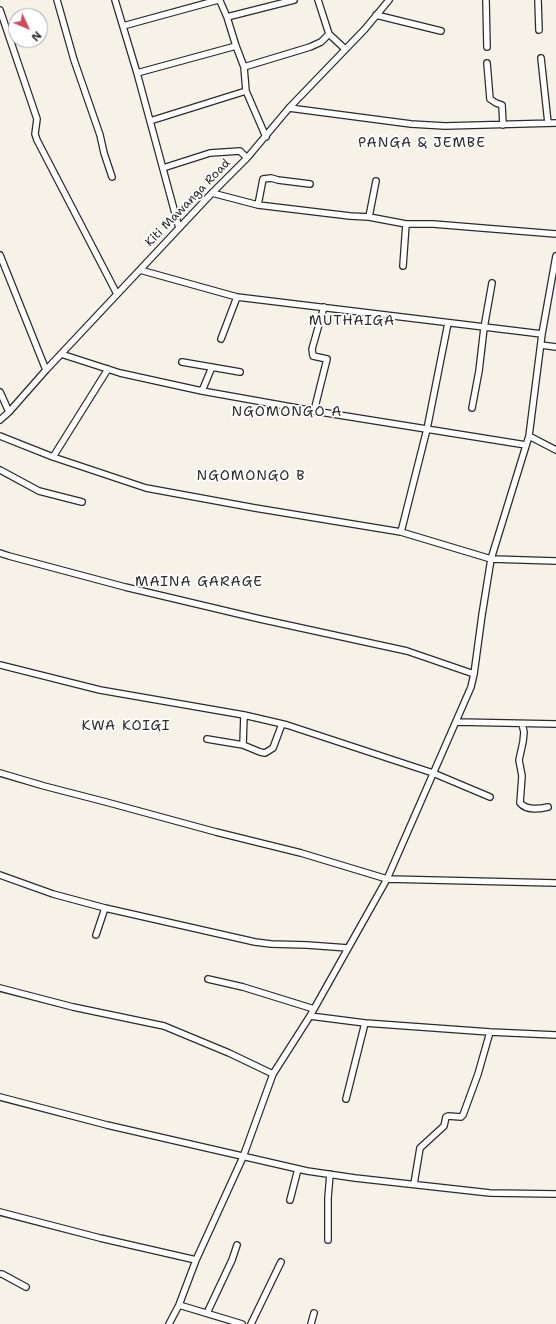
<!DOCTYPE html>
<style>
body{margin:0}
#map{position:relative;width:556px;height:1324px;overflow:hidden;background:#f7f2e8;font-family:"Shantell Sans",sans-serif}
canvas{display:block}
.north{position:absolute;left:8px;top:8px;width:40px;height:40px;box-sizing:border-box;background:#fff;border:1px solid #aaa;border-radius:50%;rotate:134deg;font-size:11px;font-weight:700;line-height:16px;text-align:center;color:#2b2b2b}
.north::after{content:'';display:block;margin:auto;width:14px;height:18px;background:#d1495b;clip-path:polygon(50% 0,100% 100%,50% 72%,0 100%)}
</style>
<div id="map">
<canvas width="556" height="1324"></canvas>
<div class="north">N</div>
</div>
<script>
const context = document.querySelector('canvas').getContext('2d');
context.lineJoin = 'round';
function strokePath(path, color, width, dash) { context.strokeStyle = color; context.lineWidth = width; context.lineCap = dash ? 'butt' : 'round'; context.setLineDash(dash || []); context.stroke(path); }
function write(font, color, halo, rows, align = 'center') {
  context.font = font + ' "Shantell Sans",sans-serif'; context.lineWidth = 3.5; context.setLineDash([]); context.textBaseline = 'middle'; context.strokeStyle = halo; context.fillStyle = color; for (const [text, x, y, turn = 0] of rows) {
    context.save(); context.translate(x, y); context.rotate((+turn || 0) * Math.PI / 180); context.textAlign = isNaN(turn) ? turn : align; if (halo) context.strokeText(text, 0, 0); context.fillText(text, 0, 0); context.restore();
  }
}
const minor = new Path2D(`
 M 57,0 L 74,60 L 100,135 L 104,153 L 112,177
 M 115,0 L 137,73 L 179,228
 M 318,0 L 329,34 L 345,49
 M 486,0 L 487,47
 M 538,0 L 539,30
 M 0,10 L 37,119 L 35,134 L 37,140 L 117,294
 M 376,15 L 441,31
 M 227,17 L 294,0
 M 123,26 L 218,0 L 220,1 L 227,17 L 236,46 L 244,67 L 246,91
 M 541,58 L 548,123
 M 487,63 L 490,99 L 496,103 L 502,105 L 503,125
 M 244,67 L 310,47 L 321,42 L 329,34
 M 137,73 L 236,46
 M 289,108 L 411,124 L 445,126 L 556,123
 M 150,121 L 246,91 L 266,137
 M 163,168 L 210,153 L 240,151 L 247,158
 M 212,193 L 258,205 L 350,216 L 369,217 L 406,224 L 433,224 L 556,234
 M 258,205 L 263,179 L 271,178 L 278,180 L 310,184
 M 369,217 L 376,181
 M 0,255 L 46,370
 M 403,266 L 406,224
 M 140,270 L 237,297 L 542,334
 M 221,339 L 237,297
 M 541,345 L 556,347
 M 61,354 L 120,373 L 202,391 L 314,411 L 526,445
 M 182,362 L 240,372
 M 202,391 L 212,367
 M 0,392 L 9,412
 M 472,408 L 479,371 L 484,328 L 492,283
 M 314,411 L 327,359 L 313,356 L 312,349 L 324,307
 M 0,420 L 9,412 L 46,370 L 212,193 L 247,158 L 289,108 L 365,29 L 389,0
 M 0,436 L 53,457 L 146,488 L 255,508 L 401,532 L 427,429 L 448,323
 M 529,436 L 556,450
 M 53,457 L 108,369
 M 0,470 L 39,491 L 82,502
 M 401,532 L 491,559 L 556,561
 M 0,553 L 9,556 L 125,587 L 260,619 L 407,651 L 474,674
 M 0,665 L 100,690 L 244,715 L 287,725 L 433,773 L 490,797
 M 456,722 L 556,724
 M 522,724 L 524,732 L 523,742 L 519,760 L 522,776 L 520,803 C 527,811 539,809 548,807
 M 207,739 L 243,745 L 260,752 L 265,753 L 273,748 L 282,724
 M 243,745 L 244,715
 M 0,773 L 44,786 L 106,802 L 216,832 L 301,853 L 387,879 L 556,883
 M 0,875 L 53,894 L 105,908
 M 96,935 L 105,908 L 255,942 L 271,944 L 307,945 L 348,948
 M 208,979 L 243,987 L 314,1009
 M 0,988 L 73,1007 L 164,1026 L 229,1053 L 273,1074
 M 310,1016 L 365,1023 L 490,1032 L 556,1035
 M 0,1097 L 107,1125 L 307,1171 L 355,1178 L 490,1193 L 556,1194
 M 346,1099 L 365,1023
 M 414,1184 L 420,1148 L 444,1126 L 446,1117 L 448,1116 L 461,1117 L 463,1115 L 478,1074 L 490,1032
 M 290,1200 L 298,1169
 M 0,1212 L 100,1238 L 196,1260
 M 328,1240 L 328,1198 L 330,1174
 M 0,1274 L 2,1274 L 26,1287
 M 179,1305 L 242,1324
 M 207,1313 L 232,1260 L 237,1245
 M 169,1324 L 179,1305 L 196,1260 L 243,1157 L 273,1074 L 310,1016 L 387,879 L 471,687 L 474,674 L 482,615 L 491,559 L 529,436 L 542,334 L 556,256
 M 251,1324 L 281,1262
 M 311,1324 L 314,1313`);
const streetNames = [
 ["Kiti Mawanga Road",188,203,-46]
];
const quarterNames = [
 ["PANGA & JEMBE",422,143],
 ["MUTHAIGA",352,321],
 ["NGOMONGO A",287,412],
 ["NGOMONGO B",251,476],
 ["MAINA GARAGE",199,582],
 ["KWA KOIGI",126,726]
];
strokePath(minor, '#2b2b2b', 8);
strokePath(minor, '#fff', 5.5);
write('12px', '#2b2b2b', '#fff', streetNames);
context.letterSpacing = '1px';
write('14px', '#2b2b2b', '#fff', quarterNames);
context.letterSpacing = '0px';
</script>
